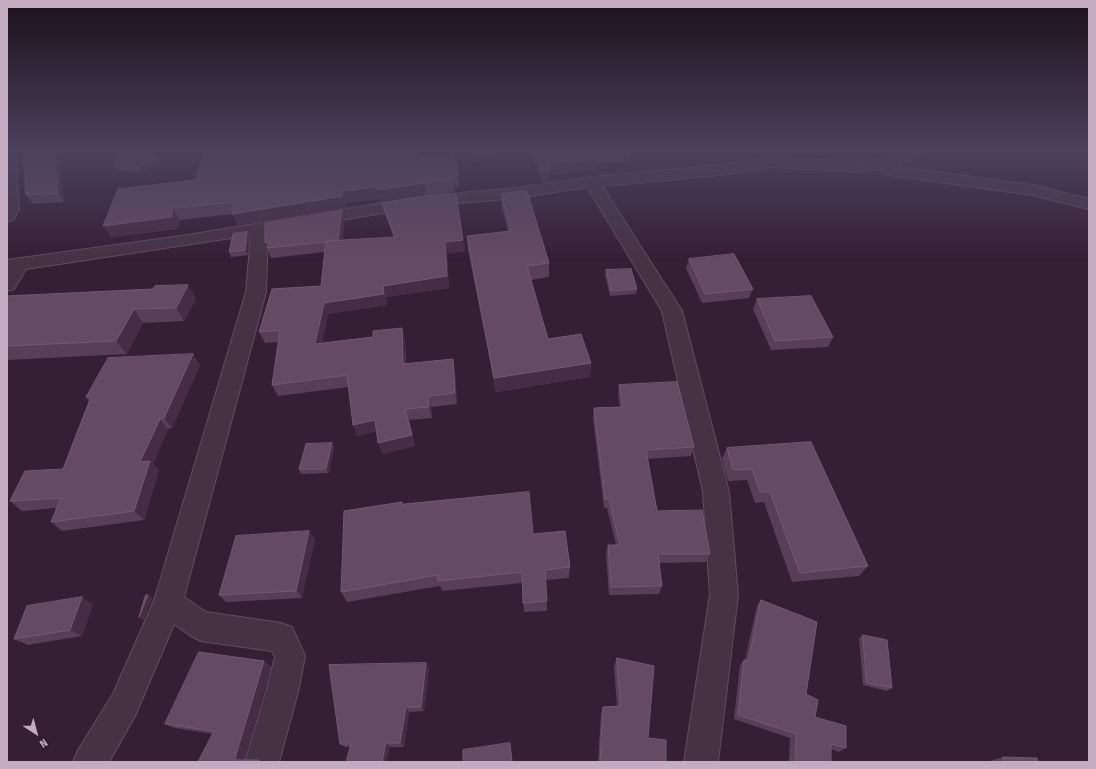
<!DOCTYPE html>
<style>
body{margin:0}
#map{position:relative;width:1096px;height:769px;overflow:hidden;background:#351f35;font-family:"Fira Sans Condensed",sans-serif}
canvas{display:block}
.frame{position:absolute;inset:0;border:8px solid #c3acc2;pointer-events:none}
.north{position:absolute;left:16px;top:713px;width:40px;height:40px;-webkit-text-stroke:3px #2a1829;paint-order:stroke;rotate:144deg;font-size:11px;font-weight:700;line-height:16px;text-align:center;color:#c3acc2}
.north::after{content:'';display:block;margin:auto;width:14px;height:18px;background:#c3acc2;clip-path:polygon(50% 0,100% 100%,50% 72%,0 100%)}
</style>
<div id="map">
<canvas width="1096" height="769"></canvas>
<div class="frame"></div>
<div class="north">N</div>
</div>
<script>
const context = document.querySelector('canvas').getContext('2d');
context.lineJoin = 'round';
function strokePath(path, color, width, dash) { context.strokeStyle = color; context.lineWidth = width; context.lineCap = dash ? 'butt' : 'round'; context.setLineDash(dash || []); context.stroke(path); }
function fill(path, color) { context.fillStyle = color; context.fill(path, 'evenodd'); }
const minor = new Path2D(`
 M 7,152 L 16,152 L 19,209 L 13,220 L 7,221 Z
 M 903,152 L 923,152 L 921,155 L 900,164 L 898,167 L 1032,185 L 1089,199 L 1089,209 L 1032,195 L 888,175 L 883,173 L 880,170 L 882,168 L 862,172 L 768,167 L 721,175 L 602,186 L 682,311 L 729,492 L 738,595 L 718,762 L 684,762 L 710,595 L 703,492 L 662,311 L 587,187 L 517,198 L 426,206 L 268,232 L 266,292 L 184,597 L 206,612 L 281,623 L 292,627 L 305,656 L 298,692 L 279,762 L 245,762 L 266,692 L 275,657 L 272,651 L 201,641 L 191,636 L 174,624 L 135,716 L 109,762 L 73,762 L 78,750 L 113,694 L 154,601 L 246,292 L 251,235 L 26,269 L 14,289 L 7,291 L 7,260 L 188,235 L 426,196 L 517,188 L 592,177 L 721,165 L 768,157 L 862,162 L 891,157 Z`);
const wall = new Path2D(`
 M 24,152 L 57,152 L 59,155 L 64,202 L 33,204 L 26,195 Z
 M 205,152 L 420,152 L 421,157 L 458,174 L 459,186 L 454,186 L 455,192 L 426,195 L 381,202 L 380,199 L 346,203 L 346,208 L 238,225 L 233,214 L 180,220 L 177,229 L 111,237 L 195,180 Z
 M 471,152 L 630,152 L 628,162 L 596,163 L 595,169 L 550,175 L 550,182 L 543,183 L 531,153 L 474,161 Z
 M 162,162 L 139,173 L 116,169 L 113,165 Z
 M 501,194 L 549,263 L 549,277 L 531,280 L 548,339 L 591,363 L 590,377 L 496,392 L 468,250 L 467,236 L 508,231 L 502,208 Z
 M 382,203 L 463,240 L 465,251 L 447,254 L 449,288 L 386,297 L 387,305 L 328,314 L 322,343 L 373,337 L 402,328 L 405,339 L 406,364 L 455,370 L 457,404 L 431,407 L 432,418 L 409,420 L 415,446 L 382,454 L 377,431 L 357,436 L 353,425 L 349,387 L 278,396 L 272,385 L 279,342 L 265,343 L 259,332 L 321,286 L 325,252 L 271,258 L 265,243 L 344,221 L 343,240 L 394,238 L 385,214 Z
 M 249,237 L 248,255 L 231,257 L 229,252 Z
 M 689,259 L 753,289 L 749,298 L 702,303 L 686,268 Z
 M 606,270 L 637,289 L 636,294 L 610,296 L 605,275 Z
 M 7,296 L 196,299 L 184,321 L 143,323 L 127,354 L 7,360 Z
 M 757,299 L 833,337 L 828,347 L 771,350 L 753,309 Z
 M 200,365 L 172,428 L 168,429 L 153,464 L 159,470 L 144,520 L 62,531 L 51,522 L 56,508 L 22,511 L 10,501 L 63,469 L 89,401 L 86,397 Z
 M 619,385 L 694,447 L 691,456 L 647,459 L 657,511 L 710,554 L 706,562 L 659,563 L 662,586 L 659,594 L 609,595 L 606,554 L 608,545 L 616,545 L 607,508 L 604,508 L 593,418 L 594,408 L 620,407 L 618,395 Z
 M 811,442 L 868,566 L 859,576 L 792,582 L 764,502 L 755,503 L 747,480 L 728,481 L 722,459 L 727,448 Z
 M 334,448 L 329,473 L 301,474 L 299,469 Z
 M 403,504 L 533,534 L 570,567 L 569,578 L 546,580 L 547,611 L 524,612 L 522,583 L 442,591 L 440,586 L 347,602 L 341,592 Z
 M 315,539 L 302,598 L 226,602 L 219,595 Z
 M 761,600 L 806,694 L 815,717 L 846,748 L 839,752 L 831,749 L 831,762 L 789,762 L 790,738 L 734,719 L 740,665 L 744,660 L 745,660 L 757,606 Z
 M 93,604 L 82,636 L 28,645 L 14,639 Z
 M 863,635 L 892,688 L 887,691 L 863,685 L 859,638 Z
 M 617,658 L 648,738 L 666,762 L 598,762 L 601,714 L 603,707 L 617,706 L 614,666 Z
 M 264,661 L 271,667 L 244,760 L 198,762 L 213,734 L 175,728 L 165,724 Z
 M 426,663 L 429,669 L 424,711 L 409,712 L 404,747 L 345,747 L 340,744 Z
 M 1003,757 L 1005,762 L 987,762 Z`);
const shadedWall = new Path2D(`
 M 54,152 L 57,152 L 59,155 L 64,202 L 58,193 Z
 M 473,152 L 531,152 L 531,153 L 474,161 Z
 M 160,157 L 162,162 L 139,173 L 137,168 Z
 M 596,158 L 595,169 L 550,175 L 550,182 L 543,183 L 543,171 L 550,164 Z
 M 424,183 L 426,195 L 381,202 L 378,190 Z
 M 377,187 L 380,199 L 346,203 L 346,208 L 238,225 L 232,214 L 343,191 Z
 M 173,208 L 180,220 L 177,229 L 111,237 L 103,226 Z
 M 342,211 L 344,221 L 342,251 L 338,241 Z
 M 247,232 L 249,237 L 248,255 L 245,250 Z
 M 463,240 L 465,251 L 447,254 L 449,288 L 386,297 L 387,305 L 328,314 L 320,355 L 315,344 L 324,303 L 383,286 L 445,242 Z
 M 269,242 L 267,248 L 269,252 L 265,243 Z
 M 188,285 L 196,299 L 184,321 L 176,308 Z
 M 134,309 L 143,323 L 127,354 L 116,341 Z
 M 402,328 L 405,339 L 406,375 L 403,364 Z
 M 193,354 L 200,365 L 172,428 L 164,418 Z
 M 453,359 L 455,370 L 457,404 L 455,393 Z
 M 591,363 L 590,377 L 496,392 L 494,378 Z
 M 429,396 L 431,407 L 432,418 L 429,407 Z
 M 405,409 L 415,446 L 382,454 L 378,443 Z
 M 160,419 L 168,429 L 153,464 L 159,470 L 144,520 L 134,511 L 140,462 Z
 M 375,420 L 379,430 L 357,436 L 353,425 Z
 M 332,443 L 334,448 L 329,473 L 326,469 Z
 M 309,531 L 315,539 L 302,598 L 296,591 Z
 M 148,595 L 153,598 L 144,620 L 139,617 Z
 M 82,597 L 93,604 L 82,636 L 70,630 Z
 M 264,661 L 271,667 L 244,762 L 236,760 L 235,758 Z
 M 426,663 L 429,669 L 424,711 L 421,707 Z
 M 406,707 L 409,712 L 404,747 L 400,743 Z
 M 386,743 L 390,747 L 387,762 L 382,762 Z
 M 259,760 L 264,762 L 259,762 Z`);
const building = new Path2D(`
 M 24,152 L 54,152 L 58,193 L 26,195 Z
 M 119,152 L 150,152 L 160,157 L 137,168 L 113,165 Z
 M 205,152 L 419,152 L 420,157 L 454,153 L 458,174 L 453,175 L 453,180 L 424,183 L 378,190 L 377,187 L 343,191 L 342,196 L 232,214 L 235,202 L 173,208 L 171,217 L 103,226 L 118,189 L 195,180 Z
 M 535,152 L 592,152 L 596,158 L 550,164 L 550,170 L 543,171 Z
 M 527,191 L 549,263 L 527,266 L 548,339 L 581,334 L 591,363 L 494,378 L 467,236 L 511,231 L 501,194 Z
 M 456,194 L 463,240 L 445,242 L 447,276 L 383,286 L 384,294 L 324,303 L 315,344 L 373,337 L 373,331 L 402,328 L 403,364 L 453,359 L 455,393 L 429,396 L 429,407 L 405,409 L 412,435 L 378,443 L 375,420 L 353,425 L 347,375 L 272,385 L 280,330 L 259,332 L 272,289 L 321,286 L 326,241 L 395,237 L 382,203 L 424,196 Z
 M 342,211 L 338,240 L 326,241 L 326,242 L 267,248 L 269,242 L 265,243 L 265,224 Z
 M 247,232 L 245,250 L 229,252 L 233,234 Z
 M 734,254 L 753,289 L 705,294 L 689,259 Z
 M 631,269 L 637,289 L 611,291 L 606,270 Z
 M 188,285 L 176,308 L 134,309 L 116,341 L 7,346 L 7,296 L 153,289 L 155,286 Z
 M 811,296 L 833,337 L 775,341 L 757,299 Z
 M 193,354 L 164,418 L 160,419 L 140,462 L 150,461 L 134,511 L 51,522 L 61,498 L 10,501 L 25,471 L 63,469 L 91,397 L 86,397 L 108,358 Z
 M 677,382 L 694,447 L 646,450 L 657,511 L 702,510 L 710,554 L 658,554 L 662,586 L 611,587 L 608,545 L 620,545 L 609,499 L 605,499 L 594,408 L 623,407 L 619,385 Z
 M 811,442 L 868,566 L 800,573 L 770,492 L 760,492 L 752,469 L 733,470 L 727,448 Z
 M 332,443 L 326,469 L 299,469 L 306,444 Z
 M 529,492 L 533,534 L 565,531 L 570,567 L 545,570 L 547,601 L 523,603 L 522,572 L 438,581 L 438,575 L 341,592 L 344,511 L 402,502 L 402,504 Z
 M 309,531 L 296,591 L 219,595 L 236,536 Z
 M 146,595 L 148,595 L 139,617 Z
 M 82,597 L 70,630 L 14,639 L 27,606 Z
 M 761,600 L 817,622 L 806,694 L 818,700 L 815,717 L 846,726 L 846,748 L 831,744 L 831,762 L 795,762 L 796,734 L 738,715 L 744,660 L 748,661 Z
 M 863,635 L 887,640 L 892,688 L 867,683 Z
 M 199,652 L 264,661 L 235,758 L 236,760 L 259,760 L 259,762 L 198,762 L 214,731 L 165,724 Z
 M 617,658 L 654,666 L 648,738 L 666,740 L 666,762 L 600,762 L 603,707 L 620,706 Z
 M 426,663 L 421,707 L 406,707 L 400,743 L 386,743 L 382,762 L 346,762 L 351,744 L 340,744 L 329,665 Z
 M 510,743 L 512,762 L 463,762 L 463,750 Z
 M 1003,757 L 1037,758 L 1038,762 L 1005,762 Z`);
strokePath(minor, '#614d60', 2);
fill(minor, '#463245');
fill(wall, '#593e58');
fill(shadedWall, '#462d45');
fill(building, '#644a63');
strokePath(building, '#735972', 1);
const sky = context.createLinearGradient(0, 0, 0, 260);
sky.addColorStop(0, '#1d111d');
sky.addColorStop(0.58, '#4b425c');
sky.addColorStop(1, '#4b425c00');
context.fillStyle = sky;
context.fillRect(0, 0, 1096, 260);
</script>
